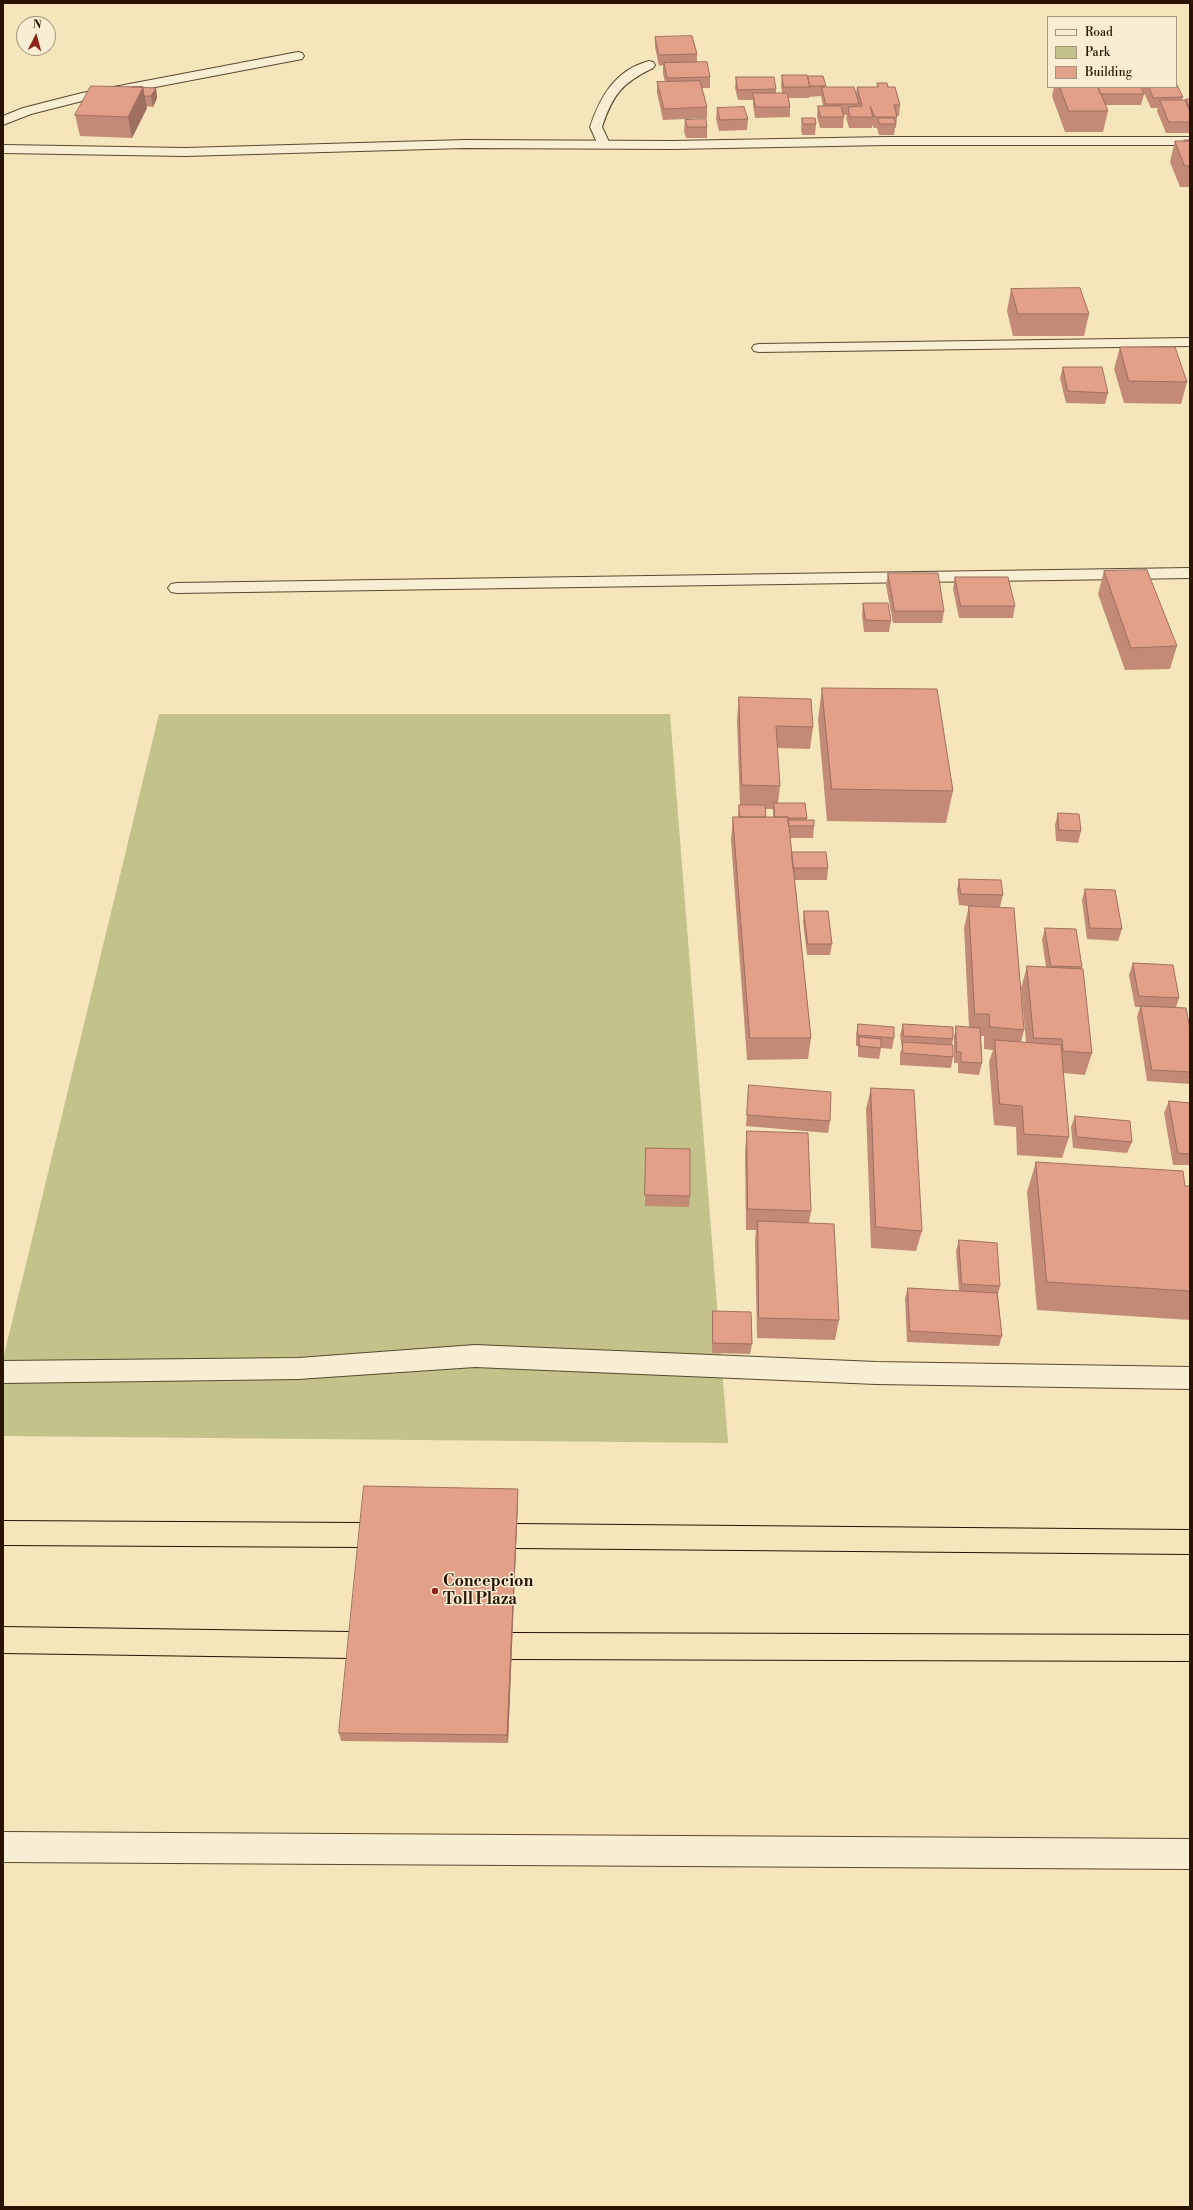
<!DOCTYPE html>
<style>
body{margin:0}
#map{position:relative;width:1193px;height:2210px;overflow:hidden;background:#f4e5bb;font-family:"Libre Bodoni",serif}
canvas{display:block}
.frame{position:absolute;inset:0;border:4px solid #271300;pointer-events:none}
.legend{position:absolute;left:1047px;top:16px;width:130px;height:72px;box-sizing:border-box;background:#f8eed3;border:1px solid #a4967f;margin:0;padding:5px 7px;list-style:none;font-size:12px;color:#271300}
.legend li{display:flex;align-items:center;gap:8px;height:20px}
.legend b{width:20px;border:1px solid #a4967f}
.north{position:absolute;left:16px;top:16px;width:40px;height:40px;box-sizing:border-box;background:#f8eed3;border:1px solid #a4967f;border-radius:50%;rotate:6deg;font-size:11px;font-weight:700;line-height:16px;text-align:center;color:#271300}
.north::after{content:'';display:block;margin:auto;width:14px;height:18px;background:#8f2418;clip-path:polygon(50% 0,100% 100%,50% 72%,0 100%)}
</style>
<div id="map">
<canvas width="1193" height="2210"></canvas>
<div class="frame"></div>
<ul class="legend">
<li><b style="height:5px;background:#f8eed3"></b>Road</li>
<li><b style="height:11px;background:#c3c28b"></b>Park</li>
<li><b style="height:11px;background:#e3a088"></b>Building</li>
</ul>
<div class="north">N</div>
</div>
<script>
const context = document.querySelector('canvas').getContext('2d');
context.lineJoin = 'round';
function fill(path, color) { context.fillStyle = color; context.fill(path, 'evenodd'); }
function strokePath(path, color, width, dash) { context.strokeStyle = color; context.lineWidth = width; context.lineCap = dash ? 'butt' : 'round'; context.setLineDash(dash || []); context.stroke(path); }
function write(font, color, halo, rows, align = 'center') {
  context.font = font + ' "Libre Bodoni",serif'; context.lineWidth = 3; context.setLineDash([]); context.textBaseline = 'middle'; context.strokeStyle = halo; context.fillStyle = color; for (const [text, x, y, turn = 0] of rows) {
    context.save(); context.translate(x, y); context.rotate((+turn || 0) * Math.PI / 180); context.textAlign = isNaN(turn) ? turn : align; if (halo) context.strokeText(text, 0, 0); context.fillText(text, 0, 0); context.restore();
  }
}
const green = new Path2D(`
 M 159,714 L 670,714 L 728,1443 L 3,1436 L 3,1359 Z`);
const service = new Path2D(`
 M 649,61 L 653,62 L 655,65 L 653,68 C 622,83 613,94 602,127 L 610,144 L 609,147 L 599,147 L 590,127 C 600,97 615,70 649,61 Z
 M 1190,568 L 1190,578 L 177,593 L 171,592 L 168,588 L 171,584 L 177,583 Z`);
const minor = new Path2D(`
 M 298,52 L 302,53 L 304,56 L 302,59 L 82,101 L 31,114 L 3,125 L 3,116 L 23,108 L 82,93 Z
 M 886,137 L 1190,137 L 1190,145 L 886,145 L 673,149 L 465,148 L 185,156 L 3,153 L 3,145 L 185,148 L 465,140 L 673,141 Z
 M 1190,338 L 1190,346 L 759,352 L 754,351 L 752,348 L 754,345 L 759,344 Z
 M 475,1345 L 876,1362 L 1190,1367 L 1190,1389 L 876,1384 L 475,1367 L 298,1379 L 3,1383 L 3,1361 L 298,1358 Z
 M 3,1832 L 1190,1839 L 1190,1869 L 3,1862 Z`);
const motorway = new Path2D(`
 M 3,1521 L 362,1523 L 371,1526 L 375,1535 L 371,1544 L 362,1547 L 3,1545 Z
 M 516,1524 L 1190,1530 L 1190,1554 L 516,1548 L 507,1545 L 503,1536 L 507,1527 Z
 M 3,1627 L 350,1632 L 360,1636 L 364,1645 L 360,1654 L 350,1658 L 3,1653 Z
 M 512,1633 L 1190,1635 L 1190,1661 L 512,1659 L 502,1655 L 498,1646 L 502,1637 Z`);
const wall = new Path2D(`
 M 655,37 L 697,54 L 697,62 L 710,77 L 710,88 L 702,88 L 707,107 L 707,118 L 663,120 L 657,93 L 657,82 L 665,82 L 663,74 L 663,65 L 659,66 L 655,47 Z
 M 782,75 L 808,80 L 808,76 L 826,86 L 825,87 L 856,94 L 857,87 L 877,87 L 877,83 L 888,87 L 900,105 L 899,116 L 897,116 L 896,128 L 895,128 L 894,135 L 879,135 L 877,128 L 874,128 L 872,125 L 872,128 L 849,128 L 846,118 L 847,115 L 844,115 L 843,128 L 820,128 L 817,117 L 818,106 L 823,106 L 821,96 L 809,97 L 809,95 L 809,98 L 789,98 L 790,107 L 790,117 L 755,118 L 753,104 L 753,100 L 738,100 L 735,88 L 736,77 L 776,89 L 776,93 L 782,93 L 781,86 Z
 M 1054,87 L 1141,87 L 1144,94 L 1141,105 L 1105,105 L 1108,111 L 1103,132 L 1065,132 L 1052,96 Z
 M 1143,87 L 1176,87 L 1183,97 L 1182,100 L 1185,101 L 1186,99 L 1190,99 L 1190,133 L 1166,133 L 1157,111 L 1158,108 L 1151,108 L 1142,89 Z
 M 156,88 L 157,98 L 153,107 L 146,106 L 147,108 L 132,138 L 80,136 L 75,115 Z
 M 717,108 L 748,119 L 747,130 L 719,131 L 716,119 Z
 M 802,118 L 816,124 L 815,135 L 802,135 L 801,129 Z
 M 685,120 L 707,127 L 707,138 L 686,138 L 684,131 Z
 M 1184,140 L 1190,140 L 1190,187 L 1180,187 L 1170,162 L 1175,141 L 1184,141 Z
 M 1011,289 L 1089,314 L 1084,336 L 1013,336 L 1007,311 Z
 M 1120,347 L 1187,382 L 1181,404 L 1124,403 L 1114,369 Z
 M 1063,367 L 1108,393 L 1105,404 L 1066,403 L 1060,378 Z
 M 1104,571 L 1177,646 L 1170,669 L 1125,670 L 1098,594 Z
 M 888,573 L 944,611 L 942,623 L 893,623 L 886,585 Z
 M 955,577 L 1015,606 L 1013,618 L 959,618 L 953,589 Z
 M 863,603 L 891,621 L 889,632 L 864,632 L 862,615 Z
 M 822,688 L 953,791 L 946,823 L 827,821 L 818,720 Z
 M 739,697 L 813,727 L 810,749 L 777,748 L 780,786 L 778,803 L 807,818 L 807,820 L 814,826 L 813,838 L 790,838 L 792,852 L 828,868 L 827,880 L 795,880 L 811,1038 L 808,1059 L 747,1060 L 731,840 L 733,817 L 738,817 L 739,805 L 740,805 L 737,720 ZM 766,809 L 773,809 L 773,817 L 766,817 Z
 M 1058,813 L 1081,831 L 1078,843 L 1056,841 L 1055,825 Z
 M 959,879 L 1003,895 L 1000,907 L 969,906 L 1024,1030 L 1021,1042 L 1026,1042 L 1021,988 L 1027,966 L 1046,967 L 1042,940 L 1045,928 L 1082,967 L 1081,969 L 1092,1053 L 1085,1075 L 1063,1073 L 1069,1137 L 1062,1158 L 1017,1155 L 1016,1127 L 994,1125 L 989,1062 L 993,1050 L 984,1049 L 984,1036 L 981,1036 L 982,1063 L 979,1075 L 958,1073 L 958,1063 L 954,1063 L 954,1037 L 956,1026 L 969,1027 L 964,928 L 969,906 L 959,905 L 957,890 Z
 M 1085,889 L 1122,929 L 1118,941 L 1087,939 L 1082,900 Z
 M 804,911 L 832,944 L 830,955 L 807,955 L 803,922 Z
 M 1133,963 L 1179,998 L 1176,1007 L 1190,1029 L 1190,1084 L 1147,1081 L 1137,1017 L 1140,1007 L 1135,1007 L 1129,975 Z
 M 858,1024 L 894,1038 L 892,1049 L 881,1048 L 879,1059 L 858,1057 L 858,1046 L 856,1046 L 856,1035 Z
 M 903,1024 L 953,1039 L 952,1045 L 953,1057 L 951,1068 L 900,1065 L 900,1053 L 902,1048 L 900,1035 Z
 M 749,1085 L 830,1121 L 828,1133 L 746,1126 Z
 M 871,1088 L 922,1231 L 916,1251 L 871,1248 L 866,1109 Z
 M 1169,1101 L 1190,1103 L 1190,1165 L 1173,1165 L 1164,1113 Z
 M 1075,1116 L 1132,1142 L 1127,1153 L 1073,1148 L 1071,1127 Z
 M 747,1131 L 811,1211 L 809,1223 L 839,1320 L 835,1340 L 757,1338 L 755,1241 L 756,1230 L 746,1230 L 745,1152 Z
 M 646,1148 L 690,1196 L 689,1207 L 645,1206 Z
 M 1036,1162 L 1185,1186 L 1190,1186 L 1190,1320 L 1037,1310 L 1027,1192 Z
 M 959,1240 L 1000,1286 L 998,1294 L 1002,1336 L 999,1346 L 907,1342 L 905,1298 L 908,1288 L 959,1291 L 956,1251 Z
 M 713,1311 L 752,1344 L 750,1354 L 712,1353 L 712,1321 Z
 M 518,1498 L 508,1743 L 341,1741 L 339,1733 Z`);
const shadedWall = new Path2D(`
 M 143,87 L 147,108 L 132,138 L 128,117 Z
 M 156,88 L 157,98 L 153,107 L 151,96 Z
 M 518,1489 L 518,1498 L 508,1743 L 507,1735 Z`);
const building = new Path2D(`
 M 692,36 L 697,54 L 659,55 L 655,37 Z
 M 707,62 L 710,77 L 667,78 L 664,63 Z
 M 782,75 L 807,75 L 810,87 L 784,87 Z
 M 808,76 L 823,76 L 826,86 L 810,86 Z
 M 736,77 L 774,77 L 776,89 L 738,90 Z
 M 700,81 L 707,107 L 664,109 L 657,82 Z
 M 877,83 L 887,83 L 888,87 L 895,87 L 900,105 L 894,105 L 897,117 L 875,117 L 870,106 L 873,117 L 850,117 L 848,107 L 862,106 L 857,87 L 878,87 Z
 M 1176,83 L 1183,97 L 1153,98 L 1149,87 L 1176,87 Z
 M 91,86 L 143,87 L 128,117 L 75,115 Z
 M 132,87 L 156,88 L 151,96 L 144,96 L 143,87 Z
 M 822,87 L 854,87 L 859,104 L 826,104 Z
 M 1060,87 L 1098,87 L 1108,111 L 1069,111 Z
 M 1098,87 L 1141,87 L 1144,94 L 1101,94 Z
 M 753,93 L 787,93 L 790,107 L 756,107 Z
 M 1186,99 L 1190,99 L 1190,108 Z
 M 1160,100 L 1185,100 L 1190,112 L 1190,122 L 1169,122 Z
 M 818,106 L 841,106 L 844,117 L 821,117 Z
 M 744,107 L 748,119 L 720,120 L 717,108 Z
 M 802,118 L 815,118 L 816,124 L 803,124 Z
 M 878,118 L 894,118 L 896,124 L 880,124 Z
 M 706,119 L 707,127 L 687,127 L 685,120 Z
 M 1184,140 L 1190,140 L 1190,141 L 1185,141 Z
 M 1175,141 L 1190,141 L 1190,166 L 1185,166 Z
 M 1080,288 L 1089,314 L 1018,314 L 1011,289 Z
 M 1120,347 L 1175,347 L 1187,382 L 1129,381 Z
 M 1063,367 L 1102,367 L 1108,393 L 1068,391 Z
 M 1147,570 L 1177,646 L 1131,648 L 1104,571 Z
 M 888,573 L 938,573 L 944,611 L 895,611 Z
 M 955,577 L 1008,577 L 1015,606 L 961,606 Z
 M 863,603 L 888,603 L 891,621 L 866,620 Z
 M 822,688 L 937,689 L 953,791 L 832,789 Z
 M 739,697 L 811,699 L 813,727 L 776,726 L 780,786 L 742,785 Z
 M 774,803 L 805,803 L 807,818 L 788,818 L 788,817 L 775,817 Z
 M 739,805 L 765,805 L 766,817 L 740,817 Z
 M 1058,813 L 1079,814 L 1081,831 L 1059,830 Z
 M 733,817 L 788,817 L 811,1038 L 750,1038 Z
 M 788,820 L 814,820 L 814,826 L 789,826 Z
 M 792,852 L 826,852 L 828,868 L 793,868 Z
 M 959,879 L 1001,880 L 1003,895 L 961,894 Z
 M 1085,889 L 1115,890 L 1122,929 L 1090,928 Z
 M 969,906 L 1014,908 L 1024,1030 L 990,1027 L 989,1014 L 975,1014 Z
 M 804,911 L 828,911 L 832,944 L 808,944 Z
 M 1045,928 L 1076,929 L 1082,967 L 1051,966 Z
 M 1133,963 L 1173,965 L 1179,998 L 1139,996 Z
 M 1027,966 L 1083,969 L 1092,1053 L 1063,1051 L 1062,1039 L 1034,1038 Z
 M 1141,1006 L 1186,1008 L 1190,1029 L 1190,1072 L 1152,1070 Z
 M 858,1024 L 894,1027 L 894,1038 L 858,1035 Z
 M 903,1024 L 953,1027 L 953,1039 L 904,1036 Z
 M 956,1026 L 980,1028 L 982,1063 L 961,1062 L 961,1052 L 957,1052 Z
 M 859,1037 L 881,1039 L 881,1048 L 860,1046 Z
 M 995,1040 L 1061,1045 L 1069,1137 L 1024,1134 L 1022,1106 L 1000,1104 Z
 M 903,1042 L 953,1045 L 953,1057 L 903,1053 Z
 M 749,1085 L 831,1092 L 830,1121 L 747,1115 Z
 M 871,1088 L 914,1090 L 922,1231 L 876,1227 Z
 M 1169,1101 L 1190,1103 L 1190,1154 L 1178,1153 Z
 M 1075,1116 L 1130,1121 L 1132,1142 L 1077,1137 Z
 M 747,1131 L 808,1133 L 811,1211 L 748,1209 Z
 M 646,1148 L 690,1149 L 690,1196 L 645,1195 Z
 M 1036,1162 L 1183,1171 L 1185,1186 L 1190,1186 L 1190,1291 L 1047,1282 Z
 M 758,1221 L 834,1224 L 839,1320 L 759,1318 Z
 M 959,1240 L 997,1243 L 1000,1286 L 962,1284 Z
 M 908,1288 L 997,1293 L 1002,1336 L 910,1331 Z
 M 713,1311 L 751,1312 L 752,1344 L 713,1343 Z
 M 364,1486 L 518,1489 L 507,1735 L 339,1733 Z`);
const markers = [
 [435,1591,4,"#8f2418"]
];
const nearPoinames = [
 ["Concepcion",443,1582],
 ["Toll Plaza",443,1600]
];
fill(green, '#c3c28b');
strokePath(service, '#5a482f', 2);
strokePath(minor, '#5a482f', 2);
strokePath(motorway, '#271300', 2);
fill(service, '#f8eed3');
fill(minor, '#f8eed3');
fill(motorway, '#f4e5bb');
fill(wall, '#c38a75');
fill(shadedWall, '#9f705f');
fill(building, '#e3a088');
strokePath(building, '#9f705f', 1);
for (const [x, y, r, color] of markers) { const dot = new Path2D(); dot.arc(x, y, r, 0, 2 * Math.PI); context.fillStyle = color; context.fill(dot); strokePath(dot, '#f8eed3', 1.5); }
write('bold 16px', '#271300', '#f8eed3', nearPoinames, 'left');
</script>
